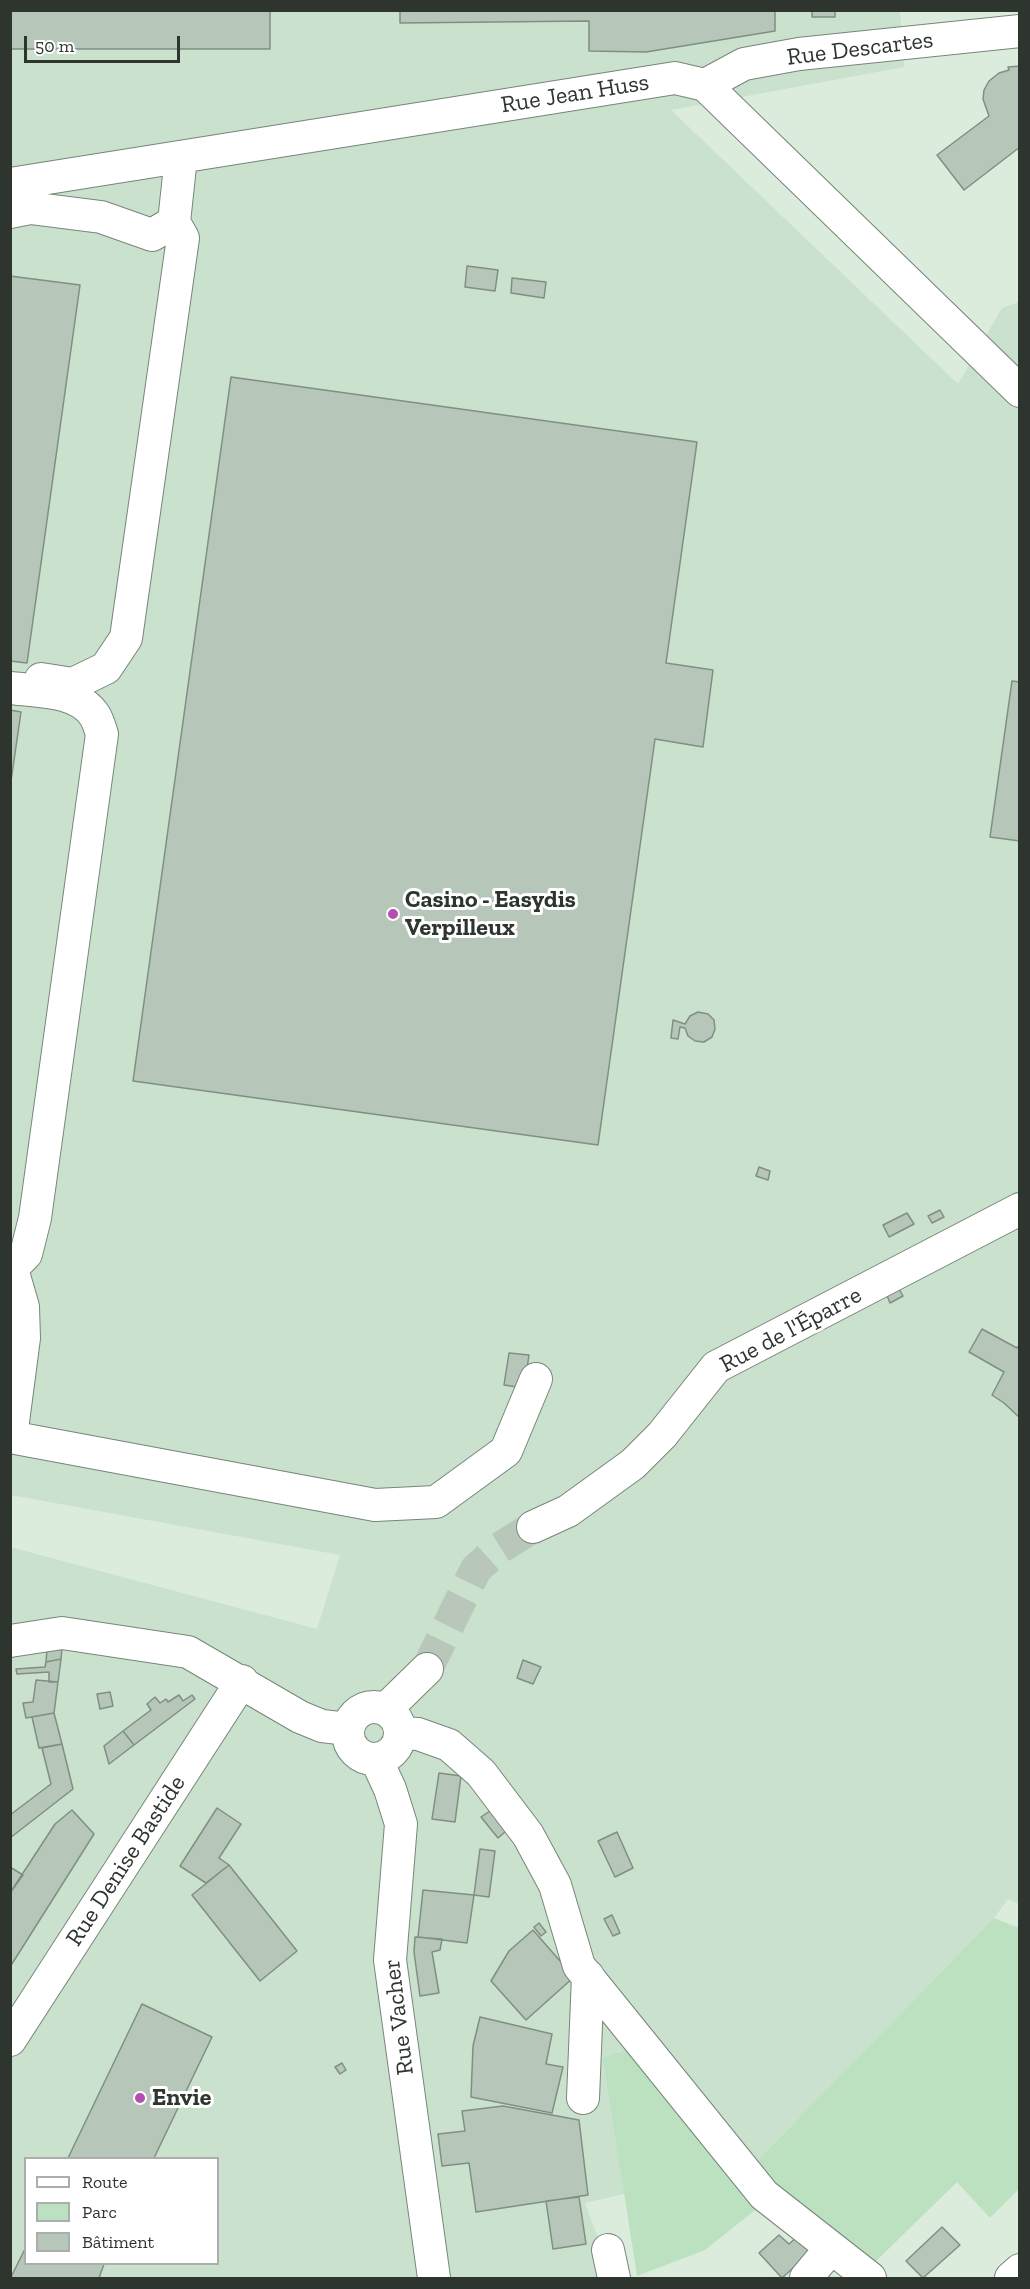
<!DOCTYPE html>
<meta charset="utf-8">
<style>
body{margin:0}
#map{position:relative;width:1030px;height:2289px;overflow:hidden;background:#dbecdd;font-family:"Zilla Slab",serif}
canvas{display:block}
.frame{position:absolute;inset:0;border:12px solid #2e352f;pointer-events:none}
.legend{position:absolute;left:24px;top:2157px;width:195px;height:108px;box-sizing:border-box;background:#fff;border:2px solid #abaeac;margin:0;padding:8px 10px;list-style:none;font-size:18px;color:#2e352f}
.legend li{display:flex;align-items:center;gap:12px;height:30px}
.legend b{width:30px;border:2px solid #abaeac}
.scale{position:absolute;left:24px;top:36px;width:156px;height:27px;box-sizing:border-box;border:3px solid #2e352f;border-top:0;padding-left:8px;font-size:18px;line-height:21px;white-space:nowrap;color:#2e352f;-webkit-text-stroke:4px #fff;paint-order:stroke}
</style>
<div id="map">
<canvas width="1030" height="2289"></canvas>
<div class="frame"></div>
<ul class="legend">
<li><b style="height:8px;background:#fff"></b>Route</li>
<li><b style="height:16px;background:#bbe1c1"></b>Parc</li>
<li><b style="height:16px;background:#b6c7b9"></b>Bâtiment</li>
</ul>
<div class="scale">50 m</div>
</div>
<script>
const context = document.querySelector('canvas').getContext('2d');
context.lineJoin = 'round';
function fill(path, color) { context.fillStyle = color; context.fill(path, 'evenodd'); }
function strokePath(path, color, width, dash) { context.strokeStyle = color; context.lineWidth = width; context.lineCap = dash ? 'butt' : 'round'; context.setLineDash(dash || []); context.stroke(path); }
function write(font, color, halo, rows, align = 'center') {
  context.font = font + ' "Zilla Slab",serif'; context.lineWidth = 6; context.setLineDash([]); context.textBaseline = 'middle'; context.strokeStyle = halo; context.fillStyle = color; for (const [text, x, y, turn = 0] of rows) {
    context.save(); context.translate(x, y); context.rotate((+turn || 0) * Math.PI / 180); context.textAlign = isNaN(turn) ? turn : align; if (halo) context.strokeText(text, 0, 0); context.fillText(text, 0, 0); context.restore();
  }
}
const built = new Path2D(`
 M 11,11 L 900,11 L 904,67 L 671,110 L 958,384 L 1002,308 L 1019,302 L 1019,1904 L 1008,1899 L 994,1918 L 754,2164 L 585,2203 L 613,2278 L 11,2278 L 10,1547 L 317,1629 L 340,1555 L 11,1495 ZM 26,2158 L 218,2158 L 218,2264 L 26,2264 Z`);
const green = new Path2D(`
 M 994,1918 L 1019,1928 L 1019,2189 L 990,2218 L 957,2182 L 871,2266 L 761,2173 L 754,2164 Z
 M 635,2047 L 759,2207 L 705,2250 L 637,2276 L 603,2058 Z`);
const building = new Path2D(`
 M 10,10 L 270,10 L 270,49 L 10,49 Z
 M 400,10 L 775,10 L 775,31 L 646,52 L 589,51 L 589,21 L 400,23 Z
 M 812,10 L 835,10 L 835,17 L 812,17 Z
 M 1020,66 L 1020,147 L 964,190 L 937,155 L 989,116 L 983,99 L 984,90 L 989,81 L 999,73 L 1009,70 L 1008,67 Z
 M 467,266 L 498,270 L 495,291 L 465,287 Z
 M 10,276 L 80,285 L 27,663 L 10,661 Z
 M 512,278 L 546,282 L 544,298 L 511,293 Z
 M 231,377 L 697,442 L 666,663 L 713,670 L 703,747 L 655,739 L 598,1145 L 133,1081 Z
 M 1012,681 L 1020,682 L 1020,841 L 990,837 Z
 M 10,710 L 21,712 L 10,788 Z
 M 698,1012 L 708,1014 L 714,1020 L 715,1029 L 712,1037 L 704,1042 L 695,1041 L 688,1036 L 685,1028 L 680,1027 L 678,1039 L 671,1038 L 673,1020 L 685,1024 L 690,1016 Z
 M 759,1167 L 770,1171 L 768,1180 L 756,1176 Z
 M 940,1210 L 944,1217 L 932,1223 L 928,1216 Z
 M 907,1213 L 914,1224 L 889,1237 L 883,1225 Z
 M 898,1287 L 903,1296 L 890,1303 L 886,1293 Z
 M 982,1329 L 1017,1348 L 1020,1344 L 1020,1418 L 1004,1403 L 992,1395 L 1004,1372 L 969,1352 Z
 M 509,1353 L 529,1355 L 524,1388 L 504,1385 Z
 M 62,1648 L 61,1659 L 46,1662 L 47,1649 Z
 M 61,1659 L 58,1682 L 49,1682 L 49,1672 L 17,1674 L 16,1669 L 45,1667 L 46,1662 Z
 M 523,1660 L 541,1667 L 533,1684 L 517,1678 Z
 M 36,1680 L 58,1682 L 54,1713 L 26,1718 L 23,1703 L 33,1702 Z
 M 110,1692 L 113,1706 L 100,1709 L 97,1694 Z
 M 179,1695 L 183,1701 L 192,1695 L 195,1699 L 134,1745 L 123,1731 L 151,1710 L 147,1704 L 155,1697 L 160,1703 L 166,1699 L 168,1702 Z
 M 54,1713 L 62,1744 L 39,1748 L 32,1717 Z
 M 123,1731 L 134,1745 L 109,1764 L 104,1746 Z
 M 62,1744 L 73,1789 L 10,1838 L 10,1815 L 51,1784 L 42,1748 Z
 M 439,1773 L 461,1776 L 455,1822 L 432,1819 Z
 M 217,1808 L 241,1824 L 219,1858 L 229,1865 L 206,1883 L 180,1866 Z
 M 72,1810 L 94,1834 L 10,1967 L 10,1893 L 55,1824 Z
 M 490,1811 L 506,1831 L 498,1838 L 481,1817 Z
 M 617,1832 L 633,1868 L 615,1877 L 598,1841 Z
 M 480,1849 L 495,1851 L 489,1897 L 474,1895 Z
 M 229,1865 L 297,1951 L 260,1981 L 192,1895 Z
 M 10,1867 L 23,1875 L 10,1893 Z
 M 423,1890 L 474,1895 L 467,1943 L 418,1937 Z
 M 612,1915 L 620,1933 L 613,1936 L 604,1919 Z
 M 539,1923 L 546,1932 L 541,1936 L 534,1927 Z
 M 533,1930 L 574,1977 L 526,2020 L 491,1981 L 509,1951 Z
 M 415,1937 L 442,1939 L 440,1950 L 432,1952 L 439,1993 L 420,1996 L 414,1952 Z
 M 142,2004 L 212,2037 L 154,2158 L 68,2158 Z
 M 480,2017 L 552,2034 L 546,2064 L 563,2067 L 552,2113 L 471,2097 L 473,2046 Z
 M 342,2063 L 346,2070 L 340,2074 L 335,2067 Z
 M 503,2106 L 579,2120 L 588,2195 L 476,2212 L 469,2163 L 442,2166 L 438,2134 L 465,2131 L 462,2111 Z
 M 579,2197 L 586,2244 L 553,2249 L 546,2201 Z
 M 942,2227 L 960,2245 L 923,2278 L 906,2261 Z
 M 779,2235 L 789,2244 L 798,2236 L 812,2251 L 782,2278 L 759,2253 Z
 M 26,2247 L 26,2264 L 104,2264 L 99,2278 L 14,2278 L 11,2277 Z`);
const minorTunnel = new Path2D(`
 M 427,1669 L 476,1569 L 498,1549 L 533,1527`);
const minor = new Path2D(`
 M 705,85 L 744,64 L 799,54 L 1020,31
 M 10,184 L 675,78 L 705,85 L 1020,391
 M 10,212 L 30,208 L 101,217 L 152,235 L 174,222 L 181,157
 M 41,679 L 73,684 L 106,668 L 126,638 L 183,238 L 174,222
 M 10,688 C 37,691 79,690 95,716 C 98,721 100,728 102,734 L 35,1218 L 26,1254 L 10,1270
 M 10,1437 L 375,1505 L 436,1502 L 506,1451 L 536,1379
 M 11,1437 L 24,1338 L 23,1307 L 12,1269
 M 533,1527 L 568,1511 L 633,1464 L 662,1435 L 716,1367 L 1020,1209
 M 10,1641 L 62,1633 L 188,1652 L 300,1717 L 322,1726 L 348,1729
 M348 1733a26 26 0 1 1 52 0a26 26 0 1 1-52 0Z
 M 386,1709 L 427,1669
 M 400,1733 L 418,1734 L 449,1745 L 481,1773 L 528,1835 L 555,1885 L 579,1966 L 764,2195 L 870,2278
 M 376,1759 L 390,1789 L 401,1824 L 390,1960 L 434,2278
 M 10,2040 L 242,1681
 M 583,2098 L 588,1976
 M 608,2250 L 614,2278
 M 806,2278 L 831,2248
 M 1011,2278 L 1020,2270`);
const markers = [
 [393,914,6,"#b64db0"],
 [140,2098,6,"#b64db0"]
];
const streetNames = [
 ["Rue Descartes",860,49,-7],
 ["Rue Jean Huss",575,94,-9],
 ["Rue de l'Éparre",791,1330,-28],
 ["Rue Denise Bastide",126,1861,-57],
 ["Rue Vacher",399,2017,-97]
];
const poiNames = [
 ["Casino - Easydis",405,900],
 ["Verpilleux",405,928],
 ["Envie",152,2098]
];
fill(built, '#c9e1cd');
fill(green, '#bbe1c1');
fill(building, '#b6c7b9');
strokePath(building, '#808f82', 1.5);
strokePath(minorTunnel, '#b8c7ba', 32, [32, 16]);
strokePath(minor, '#778679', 34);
strokePath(minor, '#fff', 32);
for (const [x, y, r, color] of markers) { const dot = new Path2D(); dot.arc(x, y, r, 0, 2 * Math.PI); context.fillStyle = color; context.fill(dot); strokePath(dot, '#fff', 2); }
write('24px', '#2e352f', '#fff', streetNames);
write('bold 24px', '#2e352f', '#fff', poiNames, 'left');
</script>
